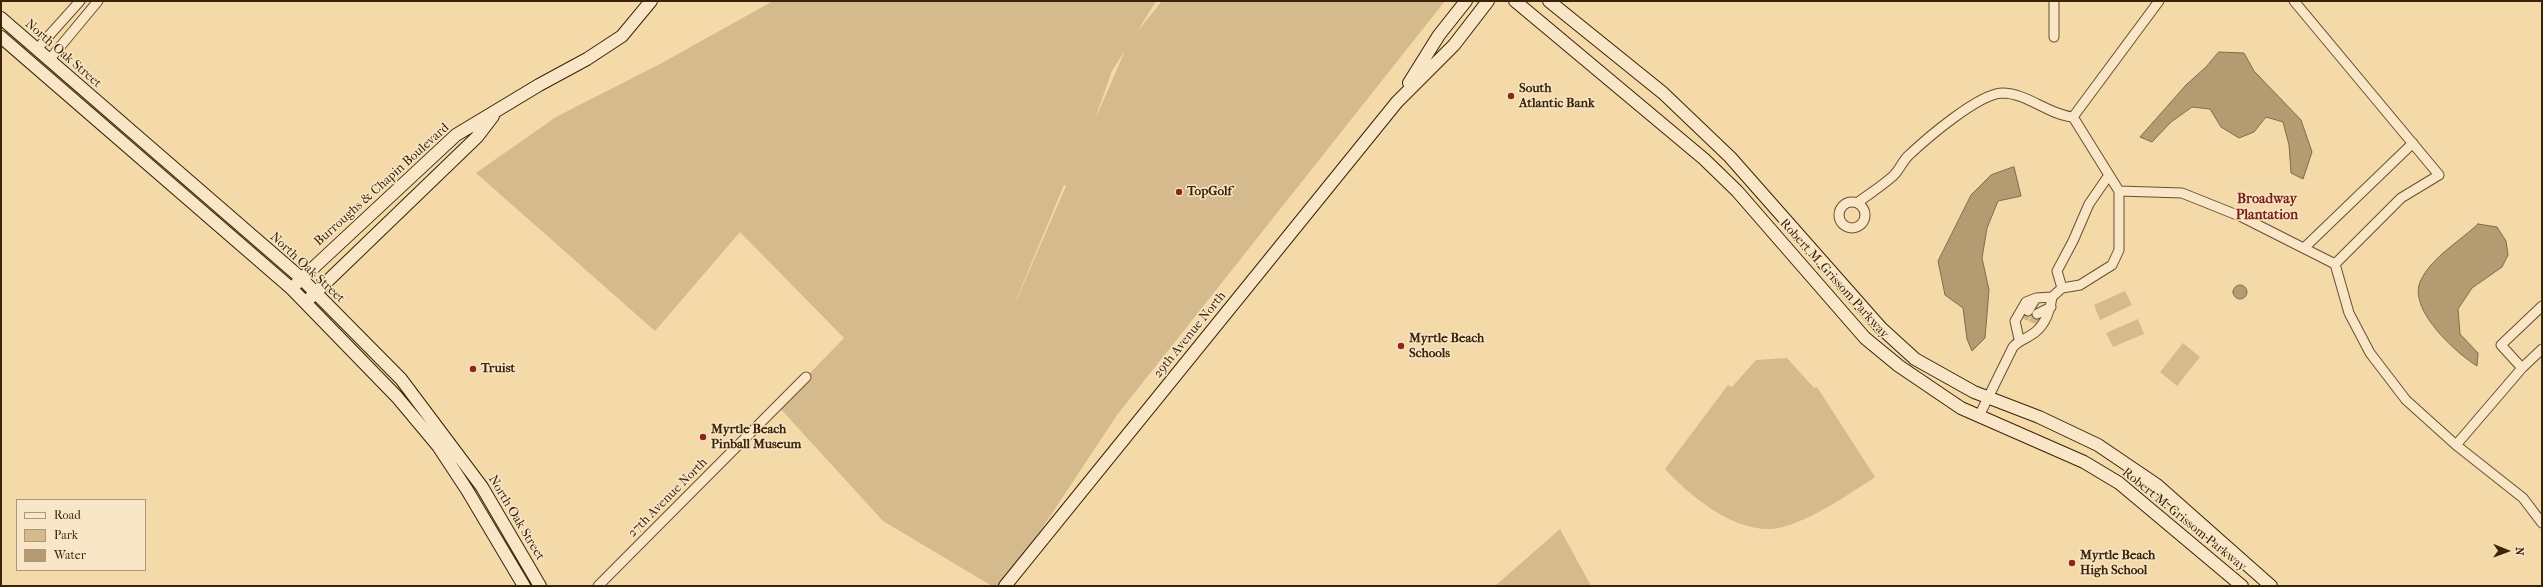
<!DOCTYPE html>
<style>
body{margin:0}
#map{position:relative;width:2543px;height:587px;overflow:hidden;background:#f4d9a9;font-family:"IM FELL French Canon",serif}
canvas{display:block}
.frame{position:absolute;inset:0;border:2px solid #3a2307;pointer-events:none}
.legend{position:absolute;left:16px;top:499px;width:130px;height:72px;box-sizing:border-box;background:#f8e6c7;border:1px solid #ac987a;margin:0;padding:5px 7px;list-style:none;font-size:12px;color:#3a2307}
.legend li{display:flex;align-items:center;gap:8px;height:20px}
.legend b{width:20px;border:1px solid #ac987a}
.north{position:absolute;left:2487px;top:531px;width:40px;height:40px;-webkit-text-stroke:3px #f8e6c7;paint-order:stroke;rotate:91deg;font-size:11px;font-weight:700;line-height:16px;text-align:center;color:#3a2307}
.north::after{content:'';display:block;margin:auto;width:14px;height:18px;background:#3a2307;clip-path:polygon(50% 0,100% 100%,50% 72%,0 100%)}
</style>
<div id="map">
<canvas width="2543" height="587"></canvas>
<div class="frame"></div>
<ul class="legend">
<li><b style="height:5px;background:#f8e6c7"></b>Road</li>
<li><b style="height:11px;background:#d4ba8d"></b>Park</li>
<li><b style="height:11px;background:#b59b72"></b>Water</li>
</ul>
<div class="north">N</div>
</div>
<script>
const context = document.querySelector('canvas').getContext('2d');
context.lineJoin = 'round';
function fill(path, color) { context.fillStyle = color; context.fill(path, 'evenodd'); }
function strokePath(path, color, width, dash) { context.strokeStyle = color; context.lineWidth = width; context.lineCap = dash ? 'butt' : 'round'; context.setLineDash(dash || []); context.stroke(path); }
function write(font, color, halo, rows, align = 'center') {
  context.font = font + ' "IM FELL French Canon",serif'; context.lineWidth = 3; context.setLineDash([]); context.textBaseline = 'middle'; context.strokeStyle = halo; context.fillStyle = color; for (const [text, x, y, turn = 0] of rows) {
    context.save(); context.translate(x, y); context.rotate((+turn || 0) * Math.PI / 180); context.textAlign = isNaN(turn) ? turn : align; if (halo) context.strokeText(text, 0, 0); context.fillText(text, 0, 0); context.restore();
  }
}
const green = new Path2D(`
 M 773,1 L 1156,1 L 1137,32 L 1162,1 L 1445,1 L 1117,415 L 1004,586 L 992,586 L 883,521 L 778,406 L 844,338 L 740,232 L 655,331 L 476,173 L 556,117 L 660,64 ZM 1124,52 L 1124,53 L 1094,122 L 1112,71 ZM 1064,185 L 1066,186 L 1016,301 L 1016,300 Z
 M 2125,291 L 2132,305 L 2100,320 L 2094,305 Z
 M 2138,319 L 2144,334 L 2113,347 L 2106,333 Z
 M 2183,343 L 2200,357 L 2177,386 L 2160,372 Z
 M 1787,358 L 1814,388 L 1817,387 L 1875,477 C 1851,493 1801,527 1772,529 C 1732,531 1690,496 1665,469 L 1728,385 L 1732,387 L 1756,360 Z
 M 1560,529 L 1591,586 L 1495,586 Z`);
const water = new Path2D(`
 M 2219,52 L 2244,53 L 2254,71 L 2301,120 L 2312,152 L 2303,179 L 2291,173 L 2289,145 L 2283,122 L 2266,117 L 2254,132 L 2239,138 L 2221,127 L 2210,109 L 2192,107 L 2171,122 L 2152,142 L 2140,137 L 2186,85 L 2206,67 Z
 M 2014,167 L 2021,196 L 1998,201 L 1987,228 L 1982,258 L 1989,290 L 1985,338 L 1972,351 L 1967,339 L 1963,308 L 1945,295 L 1938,261 L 1971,195 L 1991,175 Z
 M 2478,224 L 2497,227 L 2506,241 L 2508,255 L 2502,267 L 2472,288 L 2458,309 L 2460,334 L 2478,353 L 2477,366 C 2456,353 2406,308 2421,280 C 2432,257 2460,241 2478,224 Z
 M2233 292a7 7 0 1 1 14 0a7 7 0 1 1-14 0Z`);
const streetTunnel = new Path2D(`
 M 2024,319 L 2028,311
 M 2033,323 L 2037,314`);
const street = new Path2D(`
 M 2159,1 L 2073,117 L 2119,191 L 2182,193 L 2242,217 L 2335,264 L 2349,313 L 2370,353 L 2406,400 L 2456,445
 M 2294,1 L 2439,175 L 2401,198 L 2335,264
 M 2054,37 L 2054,1
 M 37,49 L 80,1
 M 49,60 L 98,1
 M1839 215a13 13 0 1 1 26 0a13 13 0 1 1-26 0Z
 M 1857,203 C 1869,194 1882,186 1893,176 C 1899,171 1902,162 1908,156 C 1926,139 1978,94 2002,93 C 2027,93 2049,115 2073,117
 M 2304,248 L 2413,143
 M 2062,288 L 2057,271 L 2073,241 L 2089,204 L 2109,175
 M 2028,311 L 2036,298
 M 2037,314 L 2051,307
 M 2019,339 L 2015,321 L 2026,302 L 2036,298 L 2052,297 L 2062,288 L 2080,285 L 2112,265 L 2119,250 L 2119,191
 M 2542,349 L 2522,368 L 2456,445 L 2523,498 L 2542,523
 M 2522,368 L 2501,345 L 2542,306
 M 1979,416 L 2013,347 C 2019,340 2024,340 2031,335 C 2045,327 2050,311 2052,297
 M 598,586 L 806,377`);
const secondary = new Path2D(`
 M 1515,1 L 1704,159 L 1737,191 L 1865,338 L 1899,366 L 1961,408 L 2084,462 L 2119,483 L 2242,586
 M 1549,1 L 1663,93 L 1730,157 L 1881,328 L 1915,359 L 1974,392 L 2039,417 L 2098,445 L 2157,485 L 2271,586
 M 1,18 L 301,278 L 401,379 L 482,487 L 540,586
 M 1,37 L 292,289 L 397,397 L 438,446 L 467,490 L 524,586
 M 1409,83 L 1439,35 L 1466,1
 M 297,283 L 456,135 L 539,85 L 587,59 L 622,36 L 651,1
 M 310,298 L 477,137 L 493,116
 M 1005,586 L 1397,102 L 1454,45 L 1488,1`);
const markers = [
 [1511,96,4,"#8f2418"],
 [1179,192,4,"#8f2418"],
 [1401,346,4,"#8f2418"],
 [473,369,4,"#8f2418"],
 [703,437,4,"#8f2418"],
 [2072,563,4,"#8f2418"]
];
const streetNames = [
 ["North Oak Street",63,54,41],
 ["Burroughs & Chapin Boulevard",382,185,-42],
 ["North Oak Street",307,268,43],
 ["Robert M. Grissom Parkway",1834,279,48],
 ["29th Avenue North",1190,335,-51],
 ["27th Avenue North",668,498,-45],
 ["North Oak Street",516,518,59],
 ["Robert M. Grissom Parkway",2184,520,39]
];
const poiNames = [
 ["South",1519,89],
 ["Atlantic Bank",1519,104],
 ["TopGolf",1187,192],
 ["Myrtle Beach",1409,339],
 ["Schools",1409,354],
 ["Truist",481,369],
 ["Myrtle Beach",711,430],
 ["Pinball Museum",711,445],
 ["Myrtle Beach",2080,556],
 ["High School",2080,571]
];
const neighbourhoodNames = [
 ["Broadway",2267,200],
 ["Plantation",2267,216]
];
fill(green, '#d4ba8d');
fill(water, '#b59b72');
strokePath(water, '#846b47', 1);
strokePath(streetTunnel, '#cfb589', 9, [9, 4.5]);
strokePath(street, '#685030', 11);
strokePath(secondary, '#3a2307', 14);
strokePath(street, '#f8e6c7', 9);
strokePath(secondary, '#f8e6c7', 12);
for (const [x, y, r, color] of markers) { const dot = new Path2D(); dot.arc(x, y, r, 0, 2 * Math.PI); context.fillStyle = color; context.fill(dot); strokePath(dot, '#f8e6c7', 1.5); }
write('13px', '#3a2307', '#f8e6c7', streetNames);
write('bold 13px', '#3a2307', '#f8e6c7', poiNames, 'left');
write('bold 14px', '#7a1f14', '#f8e6c7', neighbourhoodNames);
</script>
